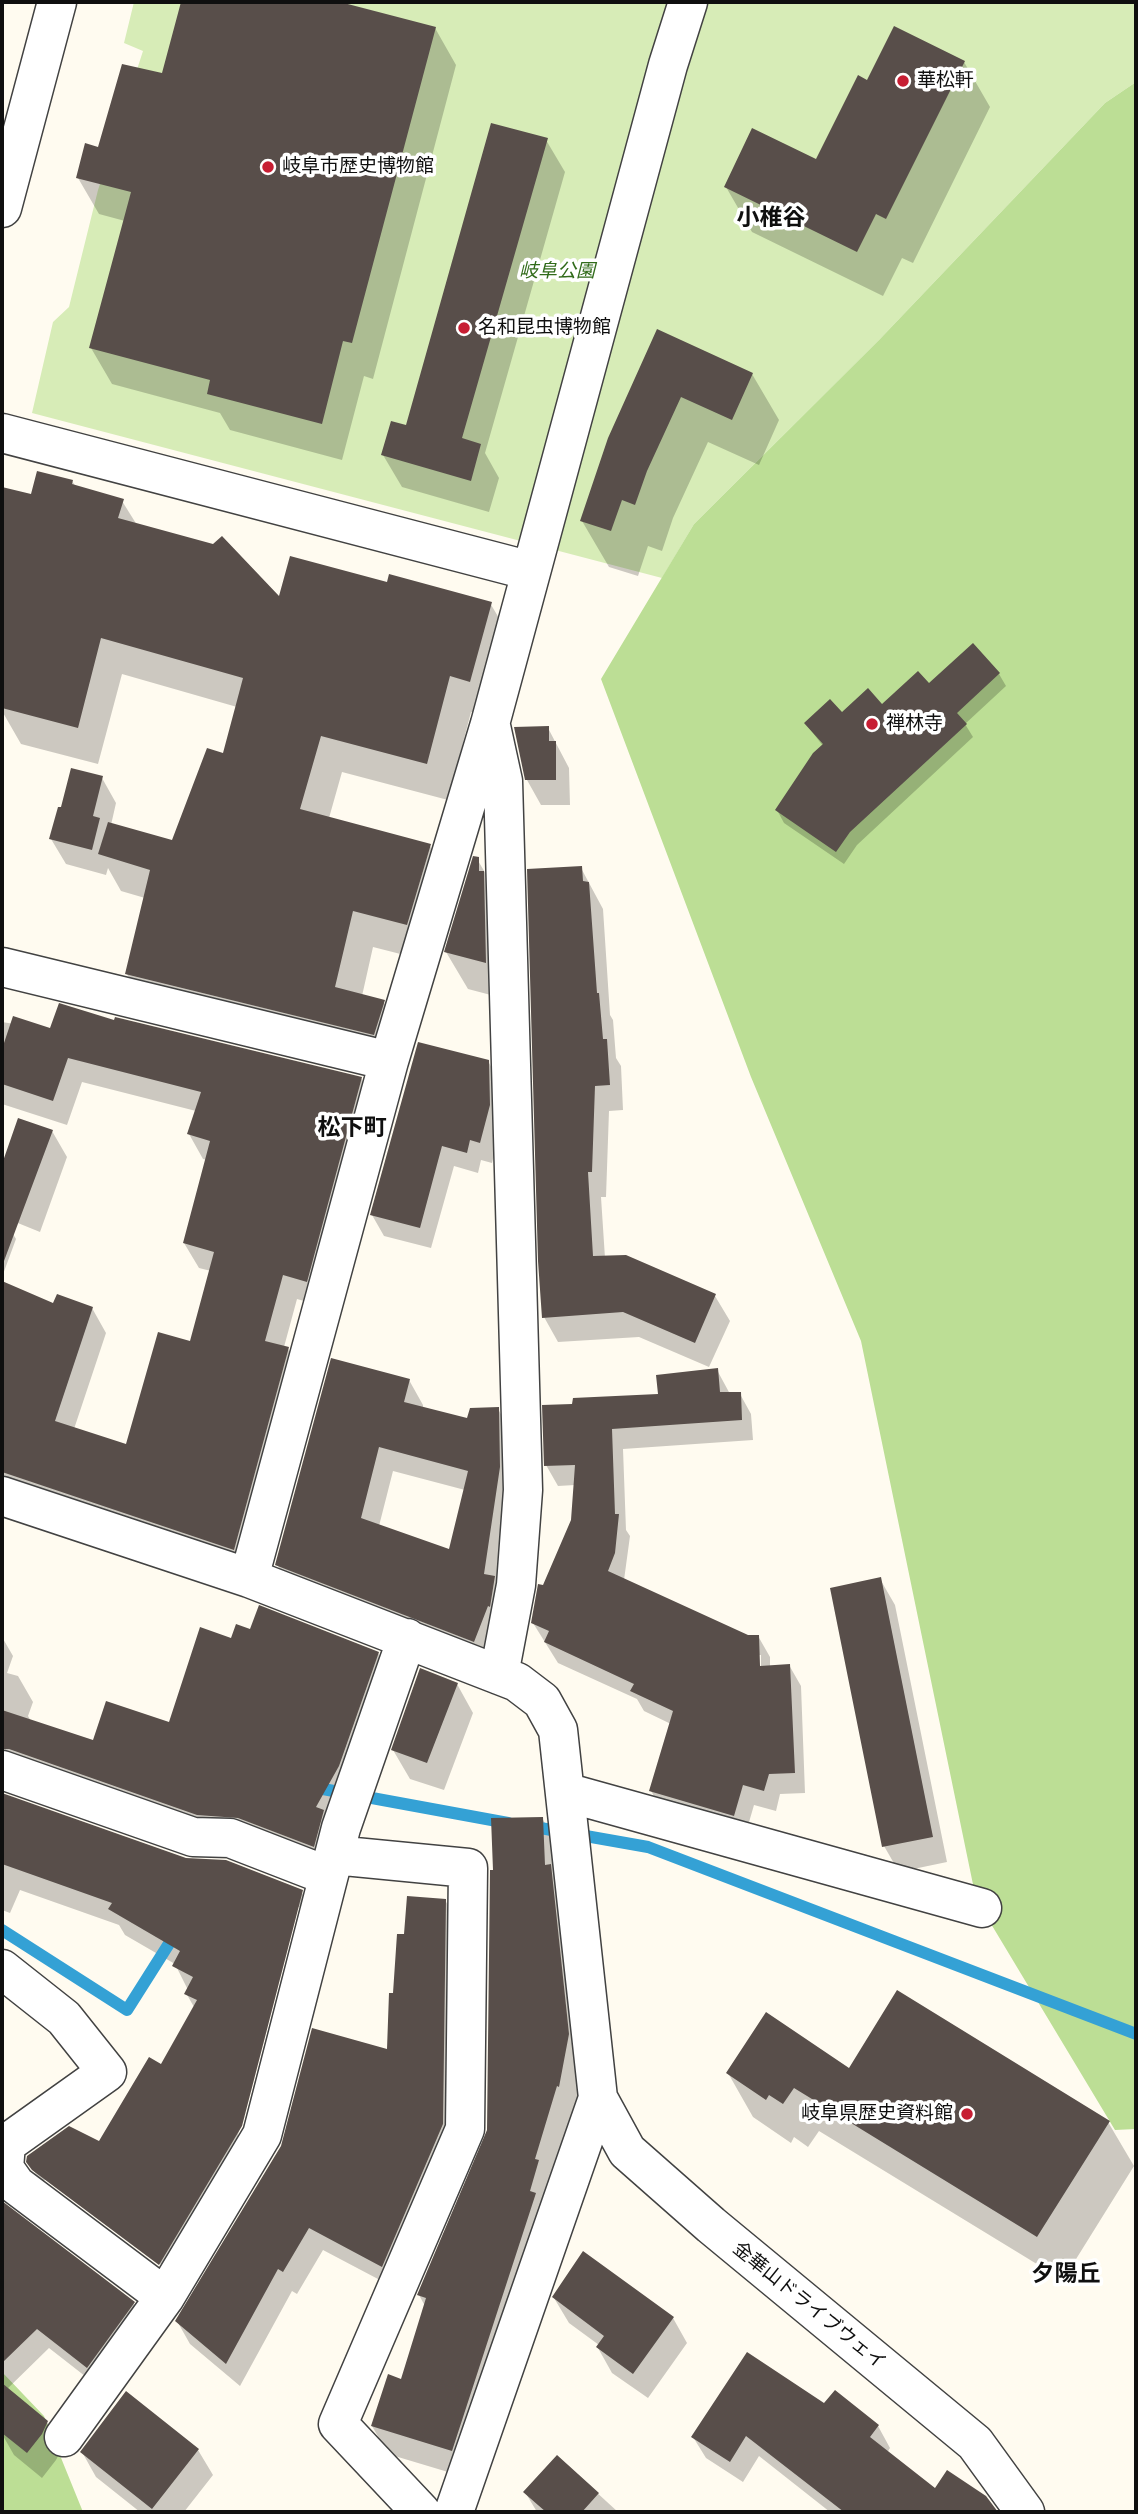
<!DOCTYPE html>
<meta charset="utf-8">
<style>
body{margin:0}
#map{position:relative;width:1138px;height:2514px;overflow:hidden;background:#fffbf0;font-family:"PT Serif",serif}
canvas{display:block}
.frame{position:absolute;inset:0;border:4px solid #0f0f0f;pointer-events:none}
</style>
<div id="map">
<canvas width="1138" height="2514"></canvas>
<div class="frame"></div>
</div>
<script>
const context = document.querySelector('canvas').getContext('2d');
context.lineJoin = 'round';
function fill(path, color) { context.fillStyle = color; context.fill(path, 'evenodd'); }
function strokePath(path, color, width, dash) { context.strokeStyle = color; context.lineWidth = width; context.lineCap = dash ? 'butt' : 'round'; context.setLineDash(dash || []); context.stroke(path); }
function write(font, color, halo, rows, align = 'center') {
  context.font = font + ' "PT Serif","Noto Sans JP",serif'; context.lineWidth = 7; context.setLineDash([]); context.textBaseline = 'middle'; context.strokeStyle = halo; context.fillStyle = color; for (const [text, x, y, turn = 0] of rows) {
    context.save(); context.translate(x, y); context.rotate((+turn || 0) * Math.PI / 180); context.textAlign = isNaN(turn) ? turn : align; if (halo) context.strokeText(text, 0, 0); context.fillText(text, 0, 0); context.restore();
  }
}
const green = new Path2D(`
 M 134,2 L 1136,2 L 1136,82 L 1105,103 L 879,340 L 694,524 L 662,578 L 32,413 L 53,322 L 69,307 L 98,190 L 143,51 L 124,43 Z`);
const forest = new Path2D(`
 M 1136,82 L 1136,2129 L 1115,2130 L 976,1899 L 861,1341 L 751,1077 L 601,679 L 694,524 L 879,340 L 1105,103 Z
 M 2,2372 L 44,2416 L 83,2512 L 2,2512 Z`);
const shadow = new Path2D(`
 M 183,2 L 333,2 L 435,28 L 456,65 L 373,379 L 364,376 L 342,460 L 230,430 L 220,413 L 112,384 L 91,348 L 125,221 L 99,214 L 78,178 L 164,75 Z
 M 964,62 L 990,107 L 913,263 L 902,258 L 883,296 L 752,232 L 726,187 L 817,161 L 868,82 Z
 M 546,140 L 565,172 L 485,453 L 499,478 L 489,512 L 402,487 L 383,455 L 407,427 Z
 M 658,332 L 752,374 L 779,420 L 759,465 L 708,442 L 673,518 L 662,551 L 648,546 L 638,576 L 609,567 L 582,521 Z
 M 72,481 L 76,487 L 122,501 L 137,525 L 280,600 L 388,584 L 490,603 L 512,640 L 491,718 L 471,712 L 448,800 L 342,772 L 329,818 L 430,846 L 451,883 L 428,961 L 373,947 L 362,996 L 383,1001 L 405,1038 L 395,1071 L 148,1011 L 127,974 L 145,898 L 121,891 L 108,868 L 106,875 L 66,864 L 51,839 L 102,778 L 116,803 L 111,825 L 173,842 L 224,755 L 237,707 L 122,674 L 98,764 L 21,744 L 2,711 L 2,698 L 7,680 L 2,679 L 2,489 L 33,497 Z
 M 999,674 L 1006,686 L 965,724 L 973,737 L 857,845 L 844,864 L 784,823 L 777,810 L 823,746 L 806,724 L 882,706 L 929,686 Z
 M 548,728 L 569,768 L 570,805 L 541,805 L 527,780 Z
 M 477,859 L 499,896 L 506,999 L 468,989 L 446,952 Z
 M 581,868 L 603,909 L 610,1015 L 613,1020 L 616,1058 L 621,1066 L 623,1110 L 609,1111 L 606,1197 L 601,1197 L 605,1258 L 715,1296 L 730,1321 L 709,1367 L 639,1337 L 558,1342 L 544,1317 Z
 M 2,1022 L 51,1030 L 116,1022 L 361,1078 L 375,1104 L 321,1306 L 297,1299 L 284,1347 L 288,1349 L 302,1374 L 248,1574 L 2,1491 L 2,1283 L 55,1305 L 92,1308 L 106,1333 L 74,1429 L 127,1447 L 191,1343 L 211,1271 L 199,1268 L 184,1243 L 207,1160 L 203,1159 L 189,1134 L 196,1111 L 82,1082 L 67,1125 L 2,1104 Z
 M 488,1061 L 500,1083 L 501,1127 L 492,1163 L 481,1160 L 478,1173 L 454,1166 L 431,1248 L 384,1236 L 372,1215 Z
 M 19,1120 L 52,1131 L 67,1157 L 40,1232 L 3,1217 L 16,1239 L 2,1277 L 2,1214 L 5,1215 L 2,1210 L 2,1166 Z
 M 717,1370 L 730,1394 L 740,1394 L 751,1414 L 753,1440 L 623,1449 L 626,1530 L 630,1536 L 624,1580 L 747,1637 L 758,1636 L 770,1657 L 770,1667 L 789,1665 L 801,1686 L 805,1793 L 780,1794 L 776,1811 L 754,1805 L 745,1836 L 663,1811 L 651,1791 L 671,1724 L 644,1711 L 637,1699 L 558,1663 L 533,1623 L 544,1587 L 573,1520 L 575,1485 L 558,1486 L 546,1465 L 659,1396 ZM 758,1655 L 761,1655 L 761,1675 Z
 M 409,1380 L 423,1405 L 423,1409 L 469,1421 L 498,1409 L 512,1434 L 514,1493 L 488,1666 L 292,1590 L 277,1564 ZM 393,1471 L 465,1490 L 450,1551 L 379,1526 Z
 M 880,1579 L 895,1605 L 947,1862 L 899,1872 L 884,1846 Z
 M 251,1631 L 378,1653 L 393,1679 L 328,1872 L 2,1781 L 2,1637 L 13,1656 L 7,1673 L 18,1676 L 33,1702 L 28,1716 L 31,1721 L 94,1743 L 170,1724 L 233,1640 Z
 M 457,1684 L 473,1713 L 444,1790 L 410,1779 L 393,1750 Z
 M 2,1795 L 185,1859 L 301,1891 L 316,1917 L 256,2153 L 174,2290 L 44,2188 L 28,2161 L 100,2143 L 161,2066 L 194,2007 L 186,1993 L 188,1990 L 175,1964 L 125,1935 L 119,1925 L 20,1890 L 10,1913 L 2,1910 ZM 296,1907 L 300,1907 L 241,2135 L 238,2135 ZM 46,2178 L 167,2269 L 165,2272 L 44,2181 Z
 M 542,1818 L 558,1846 L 584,2063 L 574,2114 L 468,2478 L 388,2454 L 372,2426 L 403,2381 L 425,2306 L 419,2295 L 489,2130 Z
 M 445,1900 L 458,1923 L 455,2148 L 395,2288 L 323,2250 L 297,2294 L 292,2291 L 240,2386 L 190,2344 L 177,2321 L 389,2051 L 395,1995 L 406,1936 Z
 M 849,2070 L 1108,2122 L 1134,2166 L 1063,2280 L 819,2131 L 808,2147 L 794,2137 L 791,2143 L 753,2117 L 728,2073 Z
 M 2,2204 L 133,2303 L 145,2323 L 99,2387 L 49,2348 L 2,2394 Z
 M 554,2298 L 673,2318 L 687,2343 L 648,2398 L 612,2373 L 598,2348 L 599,2345 L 569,2323 Z
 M 22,2402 L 47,2422 L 62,2448 L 56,2460 L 42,2478 L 14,2455 L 2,2434 L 2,2427 Z
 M 825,2405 L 878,2426 L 890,2448 L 887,2453 L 935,2491 L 978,2493 L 990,2512 L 830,2512 L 759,2456 L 743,2482 L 706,2458 L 693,2437 Z
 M 198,2450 L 213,2475 L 184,2512 L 140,2512 L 96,2477 L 82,2452 Z
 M 558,2457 L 618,2512 L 537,2512 L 525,2492 Z`);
const stream = new Path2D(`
 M 312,1787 L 508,1823
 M 529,1826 L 648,1847 L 1136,2034
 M 2,1930 L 127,2010 L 177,1931`);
const building = new Path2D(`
 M 181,2 L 340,2 L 436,27 L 352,343 L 343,341 L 322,424 L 207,394 L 210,380 L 89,348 L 131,192 L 76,178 L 85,143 L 98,147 L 122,64 L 162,73 Z
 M 894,26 L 965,61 L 886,219 L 876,214 L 857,252 L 724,187 L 752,128 L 816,159 L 858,75 L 867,80 Z
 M 491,123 L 548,138 L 462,438 L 481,444 L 471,481 L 381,455 L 391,421 L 406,425 Z
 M 657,329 L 753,373 L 732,420 L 681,397 L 647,471 L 635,505 L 622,500 L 611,531 L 580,521 L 608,438 Z
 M 37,471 L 73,480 L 72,484 L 124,499 L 118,518 L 213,544 L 222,536 L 279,596 L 290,556 L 387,582 L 389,574 L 492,602 L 470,682 L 450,676 L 427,764 L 321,736 L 300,809 L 431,844 L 407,925 L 353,911 L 335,987 L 385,1000 L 374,1035 L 125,974 L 150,870 L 98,854 L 108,822 L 172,840 L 207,748 L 223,753 L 243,678 L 101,638 L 78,728 L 2,708 L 2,487 L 31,494 Z
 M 973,643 L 1000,673 L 957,713 L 967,724 L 850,832 L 836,852 L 775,810 L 813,753 L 823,744 L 804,723 L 830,699 L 842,712 L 868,688 L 882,704 L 918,671 L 929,683 Z
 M 549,726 L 549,741 L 556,741 L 556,780 L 525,780 L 514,727 Z
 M 71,768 L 103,776 L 93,816 L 100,818 L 92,850 L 49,839 L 58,807 L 61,807 Z
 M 473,856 L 479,857 L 479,871 L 484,871 L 486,963 L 444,952 Z
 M 582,866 L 583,881 L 589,882 L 597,993 L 599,993 L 603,1039 L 607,1039 L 610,1085 L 595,1086 L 592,1172 L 588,1172 L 593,1256 L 626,1255 L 716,1294 L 695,1343 L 623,1312 L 542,1318 L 538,1261 L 527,869 Z
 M 59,1003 L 114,1020 L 115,1017 L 362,1077 L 307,1282 L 283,1275 L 265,1341 L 289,1347 L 234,1550 L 2,1472 L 2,1281 L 53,1303 L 57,1294 L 93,1307 L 55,1421 L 126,1444 L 158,1332 L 190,1341 L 214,1252 L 183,1243 L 210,1141 L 187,1134 L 201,1092 L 68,1058 L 53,1101 L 2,1084 L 2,1049 L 13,1016 L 50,1028 Z
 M 418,1042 L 489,1060 L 490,1105 L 480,1143 L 470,1140 L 467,1153 L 442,1146 L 420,1228 L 370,1215 Z
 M 18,1118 L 53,1130 L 4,1261 L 2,1260 L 2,1164 Z
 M 331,1358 L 410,1379 L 404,1402 L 467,1418 L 470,1408 L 499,1407 L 500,1467 L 484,1574 L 495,1576 L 494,1582 L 490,1607 L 488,1606 L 474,1642 L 275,1565 ZM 379,1447 L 468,1471 L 449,1549 L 361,1518 Z
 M 718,1368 L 720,1392 L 741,1392 L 742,1420 L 612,1429 L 615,1514 L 619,1514 L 615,1553 L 608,1571 L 748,1635 L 759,1635 L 760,1666 L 790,1664 L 795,1773 L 769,1774 L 764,1791 L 743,1785 L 734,1816 L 649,1791 L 673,1711 L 630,1691 L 634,1684 L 544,1642 L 549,1631 L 531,1623 L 538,1584 L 543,1585 L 571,1520 L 575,1465 L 544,1466 L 542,1405 L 572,1404 L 573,1398 L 658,1394 L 656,1375 Z
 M 881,1577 L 933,1837 L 882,1847 L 830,1588 Z
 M 259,1605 L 379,1652 L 339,1766 L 316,1807 L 324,1810 L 314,1847 L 238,1818 L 197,1815 L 9,1749 L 2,1749 L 2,1710 L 93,1740 L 106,1701 L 169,1722 L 200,1627 L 231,1638 L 236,1624 L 250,1629 Z
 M 420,1668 L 458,1683 L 427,1763 L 391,1750 Z
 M 2,1793 L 186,1858 L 226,1860 L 303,1890 L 242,2126 L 159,2265 L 32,2170 L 26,2162 L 27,2156 L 69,2126 L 99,2141 L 149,2057 L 161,2064 L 197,2000 L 184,1994 L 193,1977 L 172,1966 L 180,1951 L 108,1909 L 112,1903 L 2,1864 Z
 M 543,1817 L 545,1865 L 551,1864 L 569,2034 L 559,2087 L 557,2086 L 535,2159 L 539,2160 L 530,2191 L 536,2193 L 452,2451 L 371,2426 L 388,2374 L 401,2379 L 426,2298 L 417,2295 L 487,2130 L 490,1870 L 493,1870 L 491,1818 Z
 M 407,1896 L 446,1899 L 443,2124 L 382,2267 L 309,2228 L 283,2272 L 278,2269 L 226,2364 L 175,2321 L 281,2146 L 312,2028 L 387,2049 L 389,1993 L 393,1993 L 397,1934 L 404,1934 Z
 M 897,1990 L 1110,2121 L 1037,2237 L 794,2088 L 783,2104 L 769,2095 L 766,2100 L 726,2073 L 766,2012 L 849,2068 Z
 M 2,2201 L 135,2302 L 87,2368 L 37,2329 L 2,2363 Z
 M 583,2251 L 674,2317 L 633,2374 L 596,2347 L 604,2336 L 552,2297 Z
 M 747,2352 L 824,2403 L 835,2390 L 879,2425 L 870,2437 L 935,2488 L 947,2470 L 986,2496 L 998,2512 L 844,2512 L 746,2436 L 730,2462 L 691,2437 Z
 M 2,2383 L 48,2421 L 42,2434 L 27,2453 L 2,2433 Z
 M 126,2391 L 199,2449 L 152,2509 L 80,2452 Z
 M 557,2455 L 599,2493 L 582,2512 L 546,2512 L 523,2492 Z`);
const minor = new Path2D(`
 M 2,208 L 57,2
 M 2,433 L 531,571
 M 491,726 L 503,781 L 523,1490 L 516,1585 L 499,1675
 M 2,967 L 389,1061
 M 2,1496 L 249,1578 L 389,1061 L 490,724 L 668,65 L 688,2
 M 249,1578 L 517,1682 L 542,1701 L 558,1730 L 598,2098 L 454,2512
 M 2,1770 L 193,1837 L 230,1838 L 328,1876
 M 565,1792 L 982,1908
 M 334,1855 L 468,1868 L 465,2129 L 338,2424 L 421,2512
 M 2,1969 L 64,2018 L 107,2072 L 6,2144 L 4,2168 L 16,2185 L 165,2297
 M 598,2098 L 627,2151 L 711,2225 L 975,2443 L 1025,2512
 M 64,2437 L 165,2297 L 262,2135 L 341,1828 L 407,1638`);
const markers = [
 [903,81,7,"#c71e33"],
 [268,167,7,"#c71e33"],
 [464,328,7,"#c71e33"],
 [872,724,7,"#c71e33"],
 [967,2114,7,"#c71e33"]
];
const poiNames = [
 ["華松軒",917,81],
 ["岐阜市歴史博物館",282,167],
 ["名和昆虫博物館",478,328],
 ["禅林寺",886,724],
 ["岐阜県歴史資料館",953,2114,"right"]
];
const parkNames = [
 ["岐阜公園",557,272]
];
const streetNames = [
 ["金華山ドライブウェイ",809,2306,39]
];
const quarterNames = [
 ["小椎谷",771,218],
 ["松下町",352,1128],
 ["夕陽丘",1066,2274]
];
fill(green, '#d7ecb7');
fill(forest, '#bcde95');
fill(shadow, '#0003');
strokePath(stream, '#34a1d5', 12);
fill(building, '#584e4a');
strokePath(minor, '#424242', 41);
strokePath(minor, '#fff', 38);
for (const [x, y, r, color] of markers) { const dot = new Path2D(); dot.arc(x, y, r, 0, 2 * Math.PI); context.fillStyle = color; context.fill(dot); strokePath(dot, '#fff', 2.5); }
write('19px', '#0f0f0f', '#fff', poiNames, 'left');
write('italic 19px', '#316b1a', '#fff', parkNames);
write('19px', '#0f0f0f', '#fff', streetNames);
write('bold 23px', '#0f0f0f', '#fff', quarterNames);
</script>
